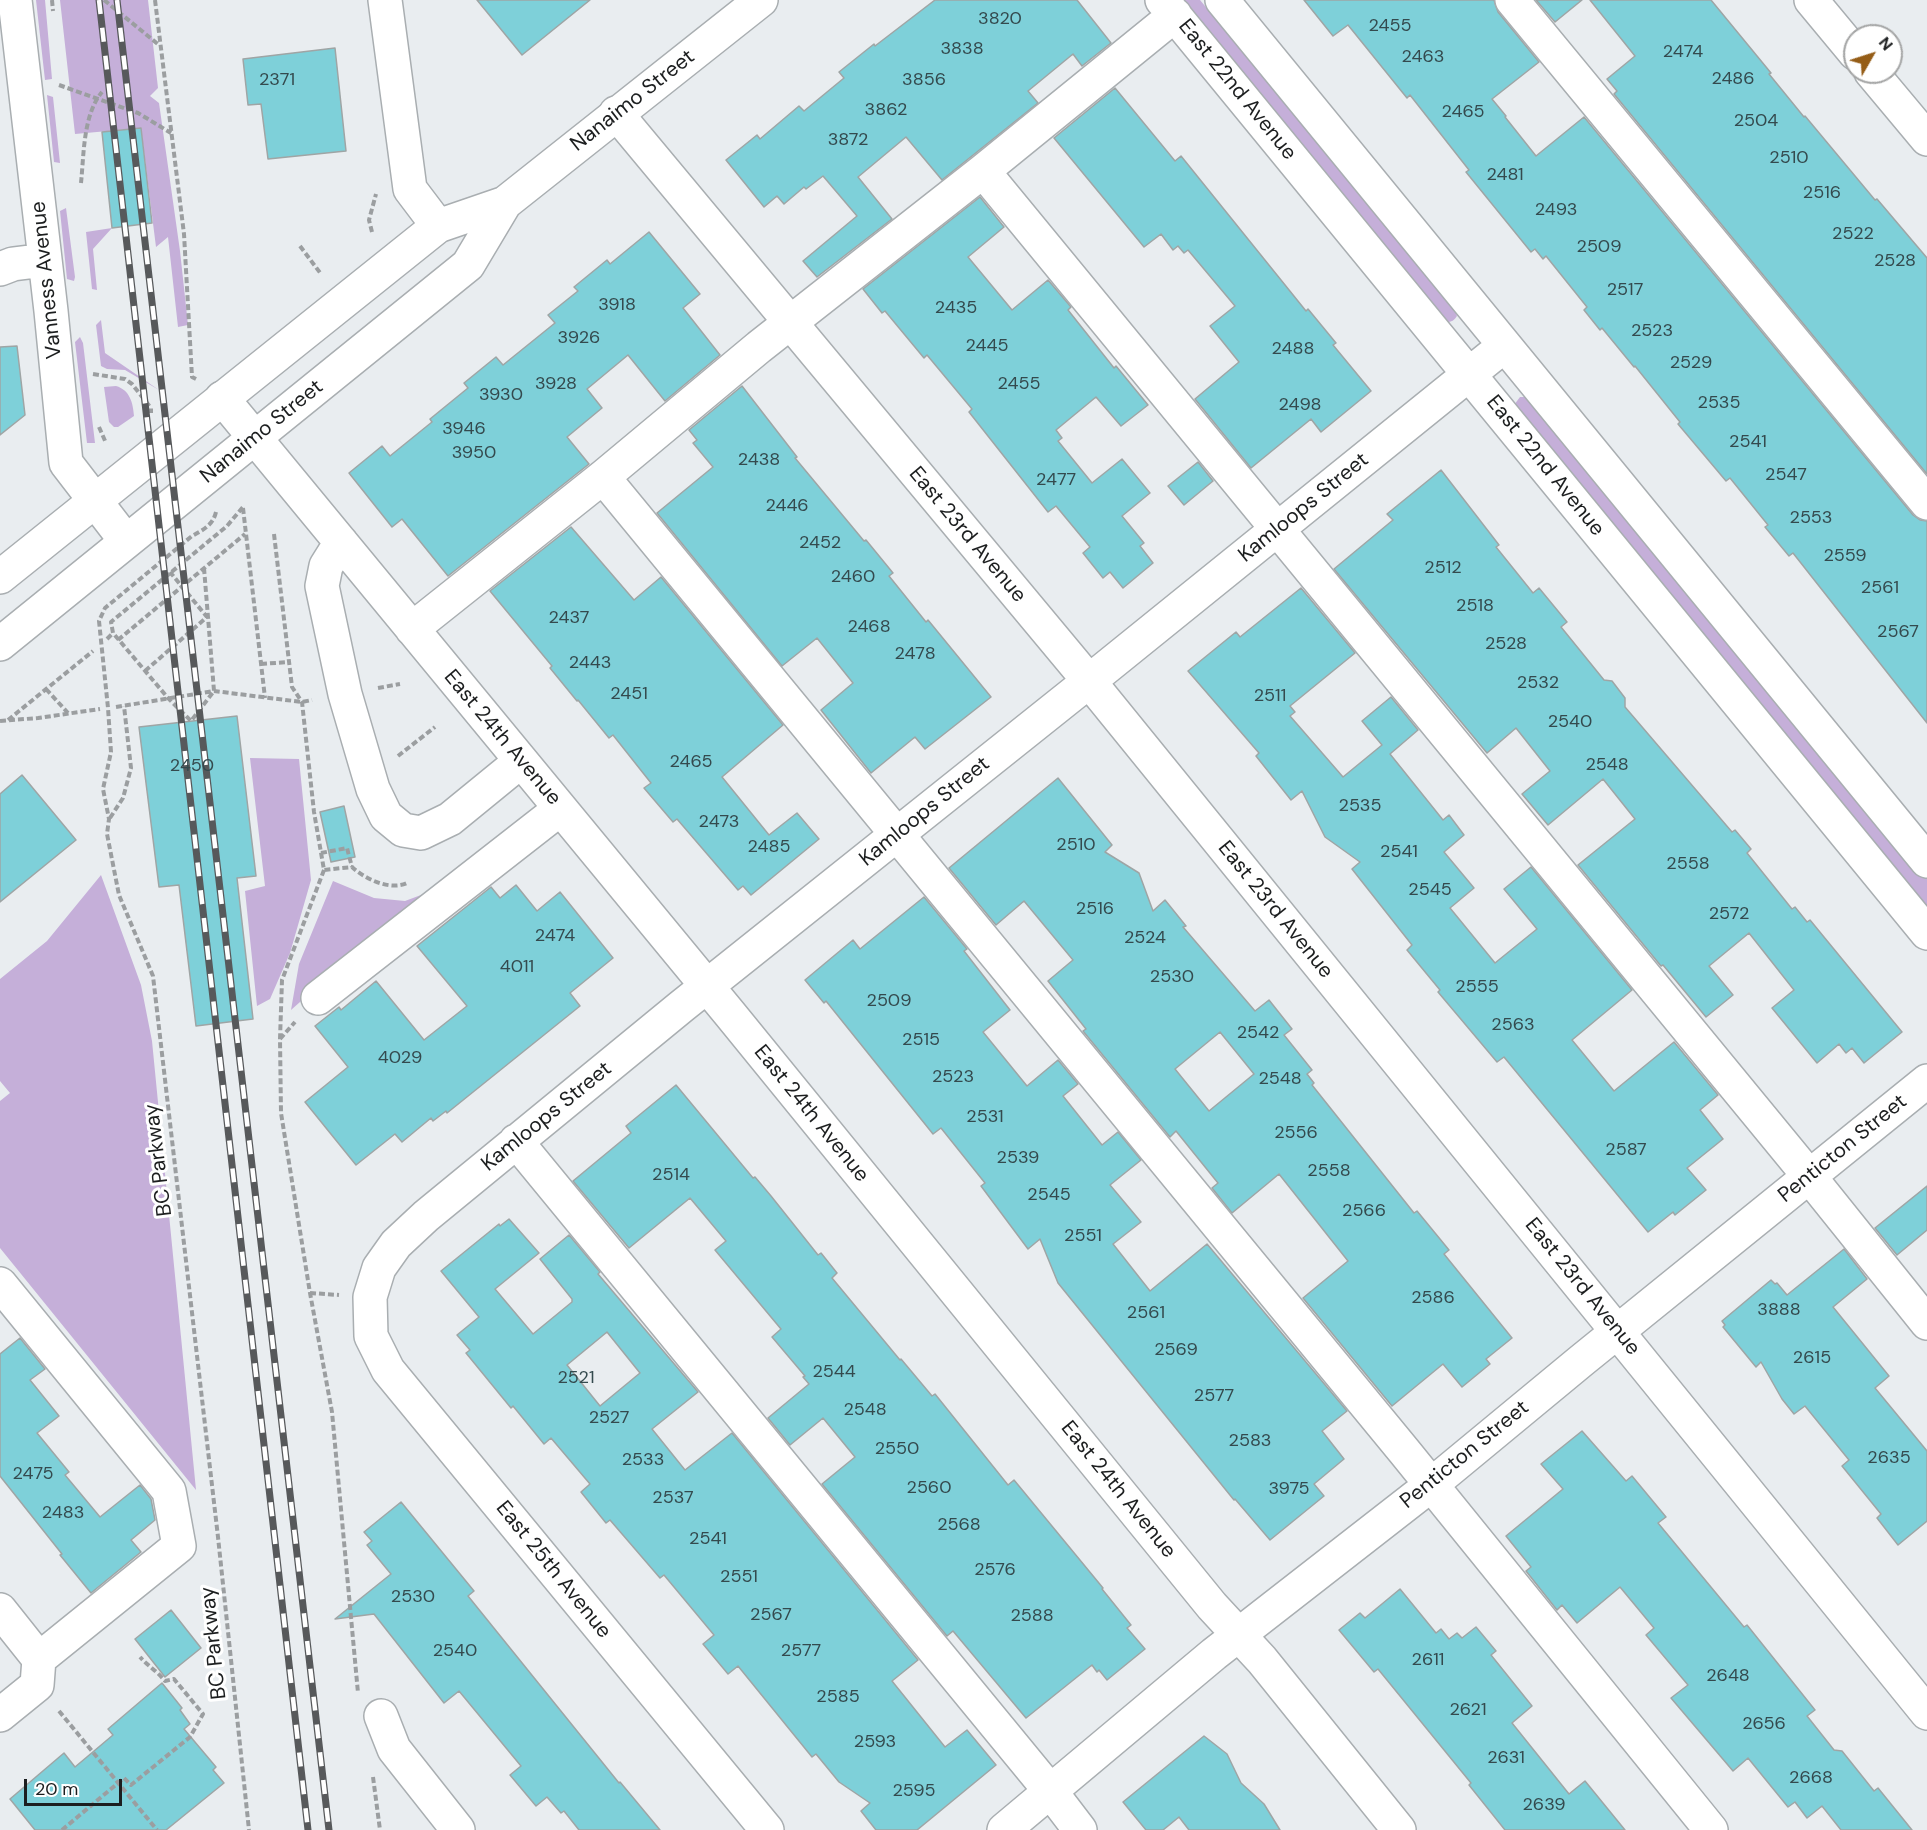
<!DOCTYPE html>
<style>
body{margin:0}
#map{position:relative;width:1927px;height:1830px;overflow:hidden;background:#e9edf0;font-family:"DM Sans",sans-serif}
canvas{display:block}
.north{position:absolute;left:1843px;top:24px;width:60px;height:60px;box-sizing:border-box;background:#fff;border:2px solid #a4a5a5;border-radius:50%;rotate:51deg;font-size:16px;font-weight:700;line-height:24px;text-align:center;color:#1c1e1f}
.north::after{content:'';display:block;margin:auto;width:21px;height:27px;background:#955d17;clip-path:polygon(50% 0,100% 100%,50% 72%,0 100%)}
.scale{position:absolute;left:24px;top:1779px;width:98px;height:27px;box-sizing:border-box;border:3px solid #1c1e1f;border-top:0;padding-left:8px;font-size:18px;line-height:21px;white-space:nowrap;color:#1c1e1f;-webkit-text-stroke:4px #fff;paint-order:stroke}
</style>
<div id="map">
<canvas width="1927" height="1830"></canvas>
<div class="north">N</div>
<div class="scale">20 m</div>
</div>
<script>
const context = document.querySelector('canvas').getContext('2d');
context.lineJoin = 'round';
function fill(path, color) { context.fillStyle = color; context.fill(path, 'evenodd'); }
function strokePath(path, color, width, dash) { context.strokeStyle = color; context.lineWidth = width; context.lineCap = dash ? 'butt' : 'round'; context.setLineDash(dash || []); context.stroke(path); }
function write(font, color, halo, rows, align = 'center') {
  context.font = font + ' "DM Sans",sans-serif'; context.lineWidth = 6; context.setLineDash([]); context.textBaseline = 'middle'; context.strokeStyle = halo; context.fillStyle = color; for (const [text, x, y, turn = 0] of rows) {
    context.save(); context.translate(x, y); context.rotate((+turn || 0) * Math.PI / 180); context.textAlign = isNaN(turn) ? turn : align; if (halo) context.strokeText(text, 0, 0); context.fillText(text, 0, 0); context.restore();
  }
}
const green = new Path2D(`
 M 36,0 L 45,0 L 52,79 L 45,80 Z
 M 60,0 L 148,0 L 158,88 L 150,96 L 159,103 L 180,251 L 188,325 L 178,327 L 168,237 L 156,247 L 141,128 L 75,134 Z
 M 1175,0 L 1200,0 L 1453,306 L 1457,316 C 1454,321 1450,323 1444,322 Z
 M 47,95 L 53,97 L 60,163 L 54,162 Z
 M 66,208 L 75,277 L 74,281 L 67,279 L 60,211 Z
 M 112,228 L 93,249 L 97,290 L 92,289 L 86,232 Z
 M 101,320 L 105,353 L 159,390 L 125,370 L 107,369 L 101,366 L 96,325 Z
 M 80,337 L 83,343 L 95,443 L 87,443 L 75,342 Z
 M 116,386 C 130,390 133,403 134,416 L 118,427 L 114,427 L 109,422 L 104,387 Z
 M 1520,397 L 1527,397 L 1880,820 L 1927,879 L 1927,910 L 1514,405 Z
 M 250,758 L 299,759 L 311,880 L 290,953 L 270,999 L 257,1006 L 245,891 L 265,886 Z
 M 101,875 L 141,985 L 152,1041 L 196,1490 L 0,1248 L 0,1101 L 10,1093 L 0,1081 L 0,979 L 47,941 Z
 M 333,881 L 374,898 L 405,901 L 437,889 L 327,978 L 291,1010 L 299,964 Z`);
const building = new Path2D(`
 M 477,0 L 590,0 L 522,55 Z
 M 935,0 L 1077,0 L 1111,43 L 1082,66 L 1073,54 L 1028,91 L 1038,103 L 942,180 L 906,137 L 858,177 L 892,219 L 817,277 L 803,261 L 857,216 L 823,176 L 806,189 L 804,187 L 784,204 L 777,196 L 764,207 L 726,160 L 757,135 L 760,139 L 799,106 L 804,111 L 844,78 L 839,72 L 874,44 L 875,46 Z
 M 1304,0 L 1494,0 L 1498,12 L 1539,62 L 1492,99 L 1506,116 L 1505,117 L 1536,156 L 1584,117 L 1913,515 L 1920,520 L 1927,521 L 1927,723 L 1793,553 L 1789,556 L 1765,527 L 1768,525 L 1730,478 L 1726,481 L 1678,424 L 1680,422 L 1635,366 L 1634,367 L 1602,328 L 1600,330 L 1584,310 L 1587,307 L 1546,256 L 1543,259 L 1535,249 L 1531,252 L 1466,172 L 1469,170 L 1410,95 L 1407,98 L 1348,25 L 1333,36 Z
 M 1536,0 L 1582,0 L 1555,22 Z
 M 1590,0 L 1711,0 L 1771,73 L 1769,74 L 1804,117 L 1805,116 L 1875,200 L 1877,199 L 1927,258 L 1927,474 L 1614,94 L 1617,91 L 1607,79 L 1635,56 Z
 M 335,48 L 346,151 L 268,159 L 261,104 L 248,105 L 243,59 Z
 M 1115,88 L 1175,161 L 1181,156 L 1306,311 L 1308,309 L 1336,343 L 1333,345 L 1371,391 L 1321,432 L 1311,419 L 1251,468 L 1195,399 L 1239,362 L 1210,326 L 1235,306 L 1188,250 L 1184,253 L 1178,246 L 1173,250 L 1161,234 L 1144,247 L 1054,138 Z
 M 141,128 L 152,223 L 112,228 L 102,132 Z
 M 980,197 L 1004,227 L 968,257 L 1012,310 L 1048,280 L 1071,307 L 1068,310 L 1114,368 L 1116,366 L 1148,405 L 1121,426 L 1096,397 L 1056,430 L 1062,438 L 1058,441 L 1092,483 L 1122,459 L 1150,493 L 1122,516 L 1144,543 L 1140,546 L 1153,563 L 1123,588 L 1110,572 L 1103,578 L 1083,553 L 1090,547 L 1056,506 L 1048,512 L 969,412 L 972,409 L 927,355 L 924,358 L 885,311 L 882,313 L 863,289 Z
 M 649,232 L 700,294 L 683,308 L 720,355 L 665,401 L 628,355 L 587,389 L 602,408 L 567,437 L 589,464 L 448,576 L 402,519 L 392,527 L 349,473 L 382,446 L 390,456 L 432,422 L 430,419 L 468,388 L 464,383 L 496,357 L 503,365 L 555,323 L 548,315 L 578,291 L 574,287 L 607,260 L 610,264 Z
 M 17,346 L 25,415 L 0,435 L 0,347 Z
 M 742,386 L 797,457 L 795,458 L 864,541 L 866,540 L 893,573 L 889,576 L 926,622 L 928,620 L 991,697 L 925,749 L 915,737 L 871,773 L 821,710 L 853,683 L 817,638 L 782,666 L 657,513 L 713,467 L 693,443 L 697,440 L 689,430 Z
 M 1198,462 L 1213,481 L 1184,505 L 1168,486 Z
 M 1441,470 L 1499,545 L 1496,547 L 1533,593 L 1539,588 L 1567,622 L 1561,627 L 1604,680 L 1612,681 L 1625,698 L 1625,707 L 1732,832 L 1735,830 L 1751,849 L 1747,853 L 1792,909 L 1795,907 L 1807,922 L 1810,920 L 1902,1032 L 1864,1063 L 1852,1048 L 1846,1053 L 1839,1044 L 1817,1063 L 1772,1008 L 1794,990 L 1749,933 L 1709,966 L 1733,995 L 1706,1017 L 1663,965 L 1661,966 L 1578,865 L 1635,819 L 1603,779 L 1548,825 L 1522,794 L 1550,771 L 1516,728 L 1487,753 L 1334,569 L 1393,520 L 1387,514 Z
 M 571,527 L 634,600 L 661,577 L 783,725 L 722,777 L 769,835 L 797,813 L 819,839 L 751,895 L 743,886 L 738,890 L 677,819 L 673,822 L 644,788 L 651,783 L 613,735 L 609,738 L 578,700 L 577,701 L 550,668 L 552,666 L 490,591 Z
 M 1301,588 L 1355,653 L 1290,706 L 1295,712 L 1290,716 L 1343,777 L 1382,745 L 1362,721 L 1391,697 L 1418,730 L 1390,754 L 1443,820 L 1449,815 L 1464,835 L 1444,852 L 1474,888 L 1450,908 L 1495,963 L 1537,929 L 1504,889 L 1531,867 L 1632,990 L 1572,1040 L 1614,1091 L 1674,1042 L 1718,1095 L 1700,1110 L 1723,1139 L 1687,1168 L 1706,1190 L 1675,1215 L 1673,1212 L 1648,1232 L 1504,1057 L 1497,1062 L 1438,992 L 1440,990 L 1407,950 L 1412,945 L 1352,869 L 1360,862 L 1325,837 L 1302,791 L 1291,800 L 1256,756 L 1259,753 L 1188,671 L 1236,632 L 1240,637 Z
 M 237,716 L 256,876 L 237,878 L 253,1019 L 196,1026 L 179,885 L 159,887 L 139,727 Z
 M 22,775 L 76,840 L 0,902 L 0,794 Z
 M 1058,778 L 1112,845 L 1105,852 L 1139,873 L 1153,911 L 1165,900 L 1186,926 L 1183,927 L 1255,1011 L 1269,1000 L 1292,1029 L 1284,1035 L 1312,1070 L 1307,1074 L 1314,1083 L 1312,1085 L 1414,1213 L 1417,1211 L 1449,1250 L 1444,1254 L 1512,1338 L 1486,1359 L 1490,1364 L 1462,1387 L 1443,1364 L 1392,1406 L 1303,1298 L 1348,1261 L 1279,1174 L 1232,1213 L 1212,1188 L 1218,1183 L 1176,1131 L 1170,1137 L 1083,1031 L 1086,1029 L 1048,981 L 1073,960 L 1024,901 L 996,925 L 949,868 ZM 1220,1032 L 1254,1074 L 1209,1111 L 1175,1069 Z
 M 344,806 L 355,857 L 331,862 L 320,812 Z
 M 516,885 L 537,911 L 560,892 L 613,958 L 570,993 L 580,1006 L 447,1113 L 446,1111 L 433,1121 L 431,1118 L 402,1142 L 395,1134 L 356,1165 L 305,1102 L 348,1067 L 315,1026 L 339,1007 L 341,1010 L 376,981 L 424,1040 L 467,1006 L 417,946 L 491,887 L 500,898 Z
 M 924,897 L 967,949 L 964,951 L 1010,1010 L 983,1032 L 1027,1086 L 1058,1060 L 1078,1084 L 1063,1096 L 1102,1145 L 1118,1132 L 1141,1160 L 1110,1185 L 1141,1222 L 1113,1244 L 1150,1291 L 1207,1244 L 1347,1411 L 1322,1431 L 1344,1459 L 1314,1484 L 1324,1496 L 1270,1540 L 1235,1499 L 1234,1500 L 1058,1283 L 1040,1239 L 1028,1249 L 981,1186 L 985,1183 L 941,1128 L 933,1134 L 826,1001 L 824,1003 L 805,980 L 853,940 L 860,949 Z
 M 676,1085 L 753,1178 L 755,1177 L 771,1196 L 818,1255 L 821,1253 L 837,1273 L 832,1278 L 900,1360 L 901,1359 L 932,1396 L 935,1394 L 1008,1485 L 1014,1480 L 1103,1588 L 1102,1589 L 1131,1625 L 1127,1628 L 1145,1649 L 1107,1680 L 1099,1670 L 1097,1672 L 1092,1665 L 1026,1718 L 953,1631 L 947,1636 L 822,1484 L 855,1457 L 823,1418 L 790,1445 L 768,1418 L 809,1384 L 803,1377 L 805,1376 L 772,1337 L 781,1329 L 715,1250 L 726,1241 L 690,1198 L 629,1248 L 573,1181 L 631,1133 L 626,1126 Z
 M 1927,1186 L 1927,1230 L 1897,1255 L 1875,1228 Z
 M 509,1219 L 539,1253 L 495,1289 L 533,1334 L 572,1302 L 572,1299 L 540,1259 L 569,1235 L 600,1272 L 598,1274 L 698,1392 L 652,1429 L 685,1470 L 732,1433 L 918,1660 L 892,1681 L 945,1747 L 967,1730 L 996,1765 L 917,1830 L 876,1830 L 861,1811 L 870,1803 L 839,1782 L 816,1754 L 812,1757 L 738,1666 L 728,1674 L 703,1644 L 714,1635 L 664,1575 L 660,1578 L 610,1520 L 606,1523 L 581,1492 L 590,1484 L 551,1438 L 544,1444 L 513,1406 L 511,1408 L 466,1353 L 470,1350 L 457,1335 L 479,1317 L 441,1271 L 499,1224 L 500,1226 ZM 607,1332 L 640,1373 L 600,1406 L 567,1365 Z
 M 1844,1249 L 1867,1279 L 1833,1307 L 1889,1376 L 1875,1388 L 1927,1451 L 1927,1521 L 1898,1545 L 1877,1518 L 1881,1514 L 1842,1466 L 1849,1460 L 1805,1406 L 1794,1414 L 1782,1399 L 1761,1362 L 1756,1367 L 1723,1327 L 1725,1325 L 1722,1321 L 1771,1280 L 1775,1284 L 1777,1283 L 1787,1295 Z
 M 20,1338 L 45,1369 L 30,1380 L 59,1416 L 37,1433 L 69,1472 L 65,1475 L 100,1517 L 140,1485 L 151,1499 L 155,1520 L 131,1540 L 141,1552 L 91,1593 L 60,1555 L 62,1554 L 0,1476 L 0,1354 Z
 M 1582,1431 L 1626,1481 L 1632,1476 L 1666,1517 L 1658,1523 L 1744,1627 L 1747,1625 L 1815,1710 L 1807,1716 L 1834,1750 L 1842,1751 L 1874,1791 L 1878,1788 L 1912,1830 L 1841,1830 L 1822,1806 L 1807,1818 L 1795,1802 L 1788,1807 L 1748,1758 L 1733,1771 L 1671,1698 L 1688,1685 L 1646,1635 L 1654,1628 L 1620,1587 L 1577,1623 L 1562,1605 L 1557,1610 L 1526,1571 L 1531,1567 L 1506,1536 L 1563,1489 L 1541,1464 Z
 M 401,1502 L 474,1591 L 468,1596 L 619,1783 L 620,1782 L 660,1830 L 579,1830 L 564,1811 L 561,1813 L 547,1797 L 536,1806 L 510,1775 L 521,1766 L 459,1691 L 444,1703 L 374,1614 L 335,1619 L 391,1574 L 367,1545 L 372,1541 L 364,1532 Z
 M 1400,1589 L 1436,1633 L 1441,1629 L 1449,1639 L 1457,1633 L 1462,1638 L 1476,1627 L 1496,1651 L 1491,1655 L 1532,1706 L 1512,1723 L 1569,1794 L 1585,1781 L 1625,1830 L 1505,1830 L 1469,1785 L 1471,1783 L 1378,1669 L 1374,1672 L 1339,1630 L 1360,1613 L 1365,1618 Z
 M 171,1610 L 201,1648 L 165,1677 L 135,1639 Z
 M 162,1683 L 182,1708 L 180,1710 L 190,1724 L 184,1729 L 216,1767 L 213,1770 L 224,1783 L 166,1830 L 35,1830 L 10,1799 L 64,1753 L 75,1767 L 113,1735 L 108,1729 Z
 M 1204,1736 L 1227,1754 L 1241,1783 L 1264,1804 L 1280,1830 L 1189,1830 L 1179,1817 L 1163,1830 L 1146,1830 L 1123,1802 Z`);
const path = new Path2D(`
 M 52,0 L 53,11
 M 104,0 L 159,45
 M 155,0 L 184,234 L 192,377 L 196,379
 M 59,85 L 138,113 L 171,133
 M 81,183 C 84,154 83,115 102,92
 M 372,232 L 369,220 L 376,194
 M 300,246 L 321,274
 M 93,374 L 125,379 L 132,384 L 151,408 L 151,413
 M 99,427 L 106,443
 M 243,508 L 265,698
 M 216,512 C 213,525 203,530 192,536 L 105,608 L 99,621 L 108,708 L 111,752 L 103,789 L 109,819 L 107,834 L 119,895 L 153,976 L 218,1537 L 249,1830
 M 274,534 L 292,687 L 302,702 L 314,812 L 324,870 L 352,867 C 365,879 390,891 407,883
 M 204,568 L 214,691 L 191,721 L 168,698 L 113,633 L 111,622 L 227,526 L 243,507
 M 107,639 L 113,633
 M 118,640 L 245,534
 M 261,664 L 289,662
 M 145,671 L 207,617 L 170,572
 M 378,688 L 400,684
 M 46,689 L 68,713
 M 116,707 L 214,691 L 302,702 L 312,700
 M 8,720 L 93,651
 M 0,721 L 38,718 L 100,709
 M 398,756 L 435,727
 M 110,818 L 123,798 L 131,768 L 124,706
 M 321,853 L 347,848 L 352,867
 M 324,870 L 282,980 L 280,1039 L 281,1113 L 310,1293 L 332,1412 L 358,1693
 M 280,1039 L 295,1022
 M 310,1293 L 339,1295
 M 59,1711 L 157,1830
 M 373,1777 L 380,1830
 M 62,1830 L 124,1778 L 131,1785 L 190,1737 L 203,1714 L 174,1679 L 165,1681 C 157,1671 149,1667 140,1657`);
const minor = new Path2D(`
 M 15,0 L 51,311 L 66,463 L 126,541
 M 385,0 L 410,189 L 438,226
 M 1162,0 L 1927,933
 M 1222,0 L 1927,861
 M 1512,0 L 1927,503
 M 1811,0 L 1855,53
 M 1871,72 L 1927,139
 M 616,113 L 1089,681 L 1927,1713
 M 983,171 L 1809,1176 L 1927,1323
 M 0,269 L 13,264 L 45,260
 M 222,398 L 730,1014 L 1212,1606 L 1262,1660 L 1399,1830
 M 603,477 L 1404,1451 L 1711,1830
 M 341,542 L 326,566 L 322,586 L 345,694 L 373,789 L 386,816 L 403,830 L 421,833 L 450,819 L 521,761
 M 412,629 L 603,477 L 759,347 L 983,171 L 1175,15
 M 318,998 L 560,809
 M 516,1141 L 1051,1792 L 1080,1830
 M 0,1284 L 169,1491 L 179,1546 L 39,1659
 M 0,1610 L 39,1659 L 37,1685 L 0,1715
 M 381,1716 L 394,1749 L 458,1830
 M 767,1830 L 388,1370 L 371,1336 L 370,1297 L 379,1268 L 396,1244 L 426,1216 L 682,1006 L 1103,670 L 1504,346
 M 1004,1830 L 1214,1654 L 1431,1485 L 1581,1361 L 1927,1081`);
const major = new Path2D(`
 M 0,577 L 438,226 L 505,203 L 761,0
 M 0,644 L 468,265 L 505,203`);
const rail = new Path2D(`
 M 99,0 L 308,1830
 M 117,0 L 329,1830`);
const numberNames = [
 ["3820",1000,19],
 ["2455",1390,26],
 ["3838",962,49],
 ["2474",1683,52],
 ["2463",1423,57],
 ["2486",1733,79],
 ["2371",277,80],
 ["3856",924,80],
 ["3862",886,110],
 ["2465",1463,112],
 ["2504",1756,121],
 ["3872",848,140],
 ["2510",1789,158],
 ["2481",1505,175],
 ["2516",1822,193],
 ["2493",1556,210],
 ["2522",1853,234],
 ["2509",1599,247],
 ["2528",1895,261],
 ["2517",1625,290],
 ["3918",617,305],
 ["2435",956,308],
 ["2523",1652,331],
 ["3926",579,338],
 ["2445",987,346],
 ["2488",1293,349],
 ["2529",1691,363],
 ["3928",556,384],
 ["2455",1019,384],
 ["3930",501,395],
 ["2535",1719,403],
 ["2498",1300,405],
 ["3946",464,429],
 ["2541",1748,442],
 ["3950",474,453],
 ["2438",759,460],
 ["2547",1786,475],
 ["2477",1056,480],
 ["2446",787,506],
 ["2553",1811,518],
 ["2452",820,543],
 ["2559",1845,556],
 ["2512",1443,568],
 ["2460",853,577],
 ["2561",1880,588],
 ["2518",1475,606],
 ["2437",569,618],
 ["2468",869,627],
 ["2567",1898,632],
 ["2528",1506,644],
 ["2478",915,654],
 ["2443",590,663],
 ["2532",1538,683],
 ["2451",629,694],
 ["2511",1270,696],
 ["2540",1570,722],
 ["2465",691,762],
 ["2548",1607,765],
 ["2450",192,766],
 ["2535",1360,806],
 ["2473",719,822],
 ["2510",1076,845],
 ["2485",769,847],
 ["2541",1399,852],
 ["2558",1688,864],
 ["2545",1430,890],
 ["2516",1095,909],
 ["2572",1729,914],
 ["2474",555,936],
 ["2524",1145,938],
 ["4011",517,967],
 ["2530",1172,977],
 ["2555",1477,987],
 ["2509",889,1001],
 ["2563",1513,1025],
 ["2542",1258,1033],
 ["2515",921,1040],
 ["4029",400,1058],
 ["2523",953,1077],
 ["2548",1280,1079],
 ["2531",985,1117],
 ["2556",1296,1133],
 ["2587",1626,1150],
 ["2539",1018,1158],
 ["2558",1329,1171],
 ["2514",671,1175],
 ["2545",1049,1195],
 ["2566",1364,1211],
 ["2551",1083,1236],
 ["2586",1433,1298],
 ["3888",1779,1310],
 ["2561",1146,1313],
 ["2569",1176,1350],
 ["2615",1812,1358],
 ["2544",834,1372],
 ["2521",576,1378],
 ["2577",1214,1396],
 ["2548",865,1410],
 ["2527",609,1418],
 ["2583",1250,1441],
 ["2550",897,1449],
 ["2635",1889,1458],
 ["2533",643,1460],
 ["2475",33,1474],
 ["2560",929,1488],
 ["3975",1289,1489],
 ["2537",673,1498],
 ["2483",63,1513],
 ["2568",959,1525],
 ["2541",708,1539],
 ["2576",995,1570],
 ["2551",739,1577],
 ["2530",413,1597],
 ["2567",771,1615],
 ["2588",1032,1616],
 ["2540",455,1651],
 ["2577",801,1651],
 ["2611",1428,1660],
 ["2648",1728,1676],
 ["2585",838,1697],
 ["2621",1468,1710],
 ["2656",1764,1724],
 ["2593",875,1742],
 ["2631",1506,1758],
 ["2668",1811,1778],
 ["2595",914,1791],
 ["2639",1544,1805]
];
const streetNames = [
 ["East 22nd Avenue",1237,90,51],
 ["Nanaimo Street",633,101,-38],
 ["Vanness Avenue",47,280,-96],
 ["Nanaimo Street",262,432,-39],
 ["East 22nd Avenue",1545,466,51],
 ["Kamloops Street",1304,508,-39],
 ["East 23rd Avenue",967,535,50],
 ["East 24th Avenue",502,738,50],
 ["Kamloops Street",925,812,-39],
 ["East 23rd Avenue",1275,910,51],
 ["East 24th Avenue",811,1114,51],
 ["Kamloops Street",547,1117,-39],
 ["Penticton Street",1843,1149,-39],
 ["BC Parkway",159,1160,-97],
 ["East 23rd Avenue",1582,1287,51],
 ["Penticton Street",1465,1455,-39],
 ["East 24th Avenue",1118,1490,51],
 ["East 25th Avenue",553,1570,51],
 ["BC Parkway",214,1643,-96]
];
fill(green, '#c5afd9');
fill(building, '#7ed0d9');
strokePath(building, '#9fa5a5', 1.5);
strokePath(minor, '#a9aeb1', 36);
strokePath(major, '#a9aeb1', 36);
strokePath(path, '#9b9ea0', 4, [6, 3]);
strokePath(minor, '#fff', 33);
strokePath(major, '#fff', 33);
strokePath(rail, '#57595b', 7);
strokePath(rail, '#fff', 4.5, [14]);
write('18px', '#344a4e', null, numberNames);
write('21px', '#1c1e1f', '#fff', streetNames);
</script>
